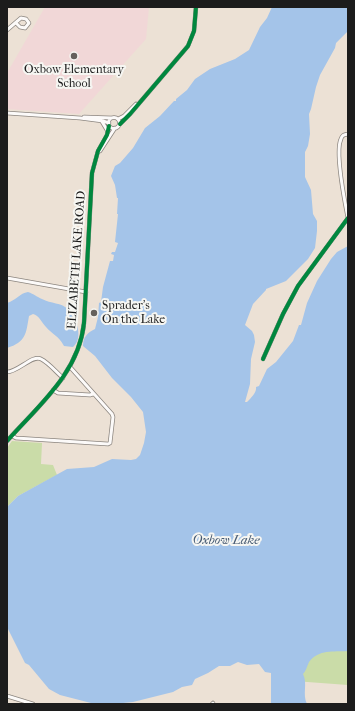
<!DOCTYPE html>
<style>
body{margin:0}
#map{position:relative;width:355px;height:711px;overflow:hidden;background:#ece1d5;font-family:"IM FELL French Canon",serif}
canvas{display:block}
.frame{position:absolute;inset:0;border:8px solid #1c1c1c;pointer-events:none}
</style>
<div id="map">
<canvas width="355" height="711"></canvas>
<div class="frame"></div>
</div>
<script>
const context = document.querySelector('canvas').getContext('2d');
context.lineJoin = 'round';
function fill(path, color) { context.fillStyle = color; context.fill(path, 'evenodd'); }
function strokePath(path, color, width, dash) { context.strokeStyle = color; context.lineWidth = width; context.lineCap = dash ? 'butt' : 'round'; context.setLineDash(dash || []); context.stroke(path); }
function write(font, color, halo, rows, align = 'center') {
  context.font = font + ' "IM FELL French Canon",serif'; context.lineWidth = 4; context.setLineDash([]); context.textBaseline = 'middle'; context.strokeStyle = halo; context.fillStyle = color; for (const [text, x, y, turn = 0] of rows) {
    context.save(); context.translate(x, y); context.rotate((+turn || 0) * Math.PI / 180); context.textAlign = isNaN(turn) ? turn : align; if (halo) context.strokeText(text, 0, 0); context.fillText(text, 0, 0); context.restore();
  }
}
const built = new Path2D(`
 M 45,7 L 149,7 L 146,39 L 79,114 L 7,109 L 7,73 Z`);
const green = new Path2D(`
 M 12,441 L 42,443 L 41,464 L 53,465 L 57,475 L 18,496 L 7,507 L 7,448 Z
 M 348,627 L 348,685 L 294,681 L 306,648 Z`);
const water = new Path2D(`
 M 272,7 L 348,7 L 348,31 L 336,43 L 335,48 L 320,75 L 316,87 L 311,109 L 309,114 L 310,134 L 308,146 L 305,152 L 305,177 L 311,190 L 313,214 L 317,221 L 317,231 L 315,248 L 308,259 L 286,281 L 266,289 L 266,290 L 253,304 L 245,325 L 252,331 L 254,335 L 255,342 L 251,359 L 250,384 L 245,402 L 247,402 C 251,398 257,392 256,387 L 259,386 L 267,369 L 276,362 L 293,341 L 299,325 L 301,325 L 307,303 L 317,281 L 331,259 L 337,252 L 348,246 L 348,651 C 333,652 319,649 309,662 C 307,666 306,671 303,674 C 308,684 302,694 307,704 L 271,704 L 271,673 L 265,672 L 259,664 L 247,665 L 238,662 L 230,666 L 219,666 L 208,673 L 195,679 L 192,685 L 182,687 L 173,692 L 133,702 L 113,704 L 91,703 L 60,695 L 49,689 L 29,665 L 25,663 L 7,627 L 7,507 L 18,496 L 67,469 L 94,467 L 112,459 L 131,460 L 136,459 L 140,455 L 144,443 L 146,432 L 143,412 L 131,397 L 112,378 L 95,356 L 83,346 C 83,337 87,333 95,329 L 98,317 L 99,303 L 101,302 L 103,287 L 110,261 L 113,261 L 114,255 L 111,254 L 112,252 L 115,252 L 118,243 L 115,242 L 118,214 L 117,214 L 118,198 L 117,198 L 115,185 L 111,176 L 115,166 L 120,163 L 133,148 L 145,128 L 160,116 L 174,101 L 176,101 L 176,99 L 187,90 L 195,79 L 210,69 L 235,59 L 249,50 L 260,27 L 267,18 Z
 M 28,292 C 34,294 37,297 42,299 C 51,304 61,302 69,310 L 68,312 C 78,319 83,339 73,347 L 64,346 C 58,335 53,335 46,327 C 42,323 39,315 33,314 L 29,316 C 26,334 26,342 7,348 L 7,303 C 15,301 20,293 28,292 Z`);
const minor = new Path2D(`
 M 7,30 L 21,18 L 26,19 L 29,23 L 25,28 L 20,27 L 16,23
 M 7,113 L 80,118 L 103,121 L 109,123
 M 84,117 L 112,118
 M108.5 123a5.5 5.5 0 1 1 11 0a5.5 5.5 0 1 1-11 0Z
 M 118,119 L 124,116 L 136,104
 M 101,120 L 107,130
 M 120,124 L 130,114 L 188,46 L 194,31 L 196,7
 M 100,151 L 115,128
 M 348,218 C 345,203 335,151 341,139 C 342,135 344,135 348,134
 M 7,278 L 86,292
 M 263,359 L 283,314 L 298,286 L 348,218
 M 7,372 C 18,372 33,354 41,359 C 49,363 56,372 63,378
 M 53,390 L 58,393 L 90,395 L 93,394
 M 12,436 L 16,438 L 108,444 L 110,443 L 113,417 L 112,414 L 70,367
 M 7,441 C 38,406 79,373 84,323 L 92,173 L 98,151 L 107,135 L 109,126
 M 7,696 L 33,704
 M 212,704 L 213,703`);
const cycleway = new Path2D(`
 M 120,124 L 130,114 L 188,46 L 194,31 L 196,7
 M 263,359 L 283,314 L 298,286 L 348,218
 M 7,441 C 38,406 79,373 84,323 L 92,173 L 98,151 L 107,135 L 109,126`);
const markers = [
 [74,56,4,"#65615d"],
 [94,313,4,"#65615d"]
];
const poiNames = [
 ["Oxbow Elementary",74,70],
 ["School",74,84],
 ["Sprader's",102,306,"left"],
 ["On the Lake",102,320,"left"]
];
const streetNames = [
 ["ELIZABETH LAKE ROAD",77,260,-86]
];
const waterNames = [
 ["Oxbow Lake",226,541]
];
fill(built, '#f1d7d7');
fill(green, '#cadca8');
fill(water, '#a4c4e9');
strokePath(minor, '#8b857f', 4.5);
strokePath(minor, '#fcfaf9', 3);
strokePath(cycleway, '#00873e', 4);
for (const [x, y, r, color] of markers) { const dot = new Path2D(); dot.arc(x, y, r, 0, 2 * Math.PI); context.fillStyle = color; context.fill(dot); strokePath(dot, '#f6f6f2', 1.5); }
write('12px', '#1c1c1c', '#f6f6f2', poiNames);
write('12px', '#1c1c1c', '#f6f6f2', streetNames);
write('italic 13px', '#465a72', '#f6f6f2', waterNames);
</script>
